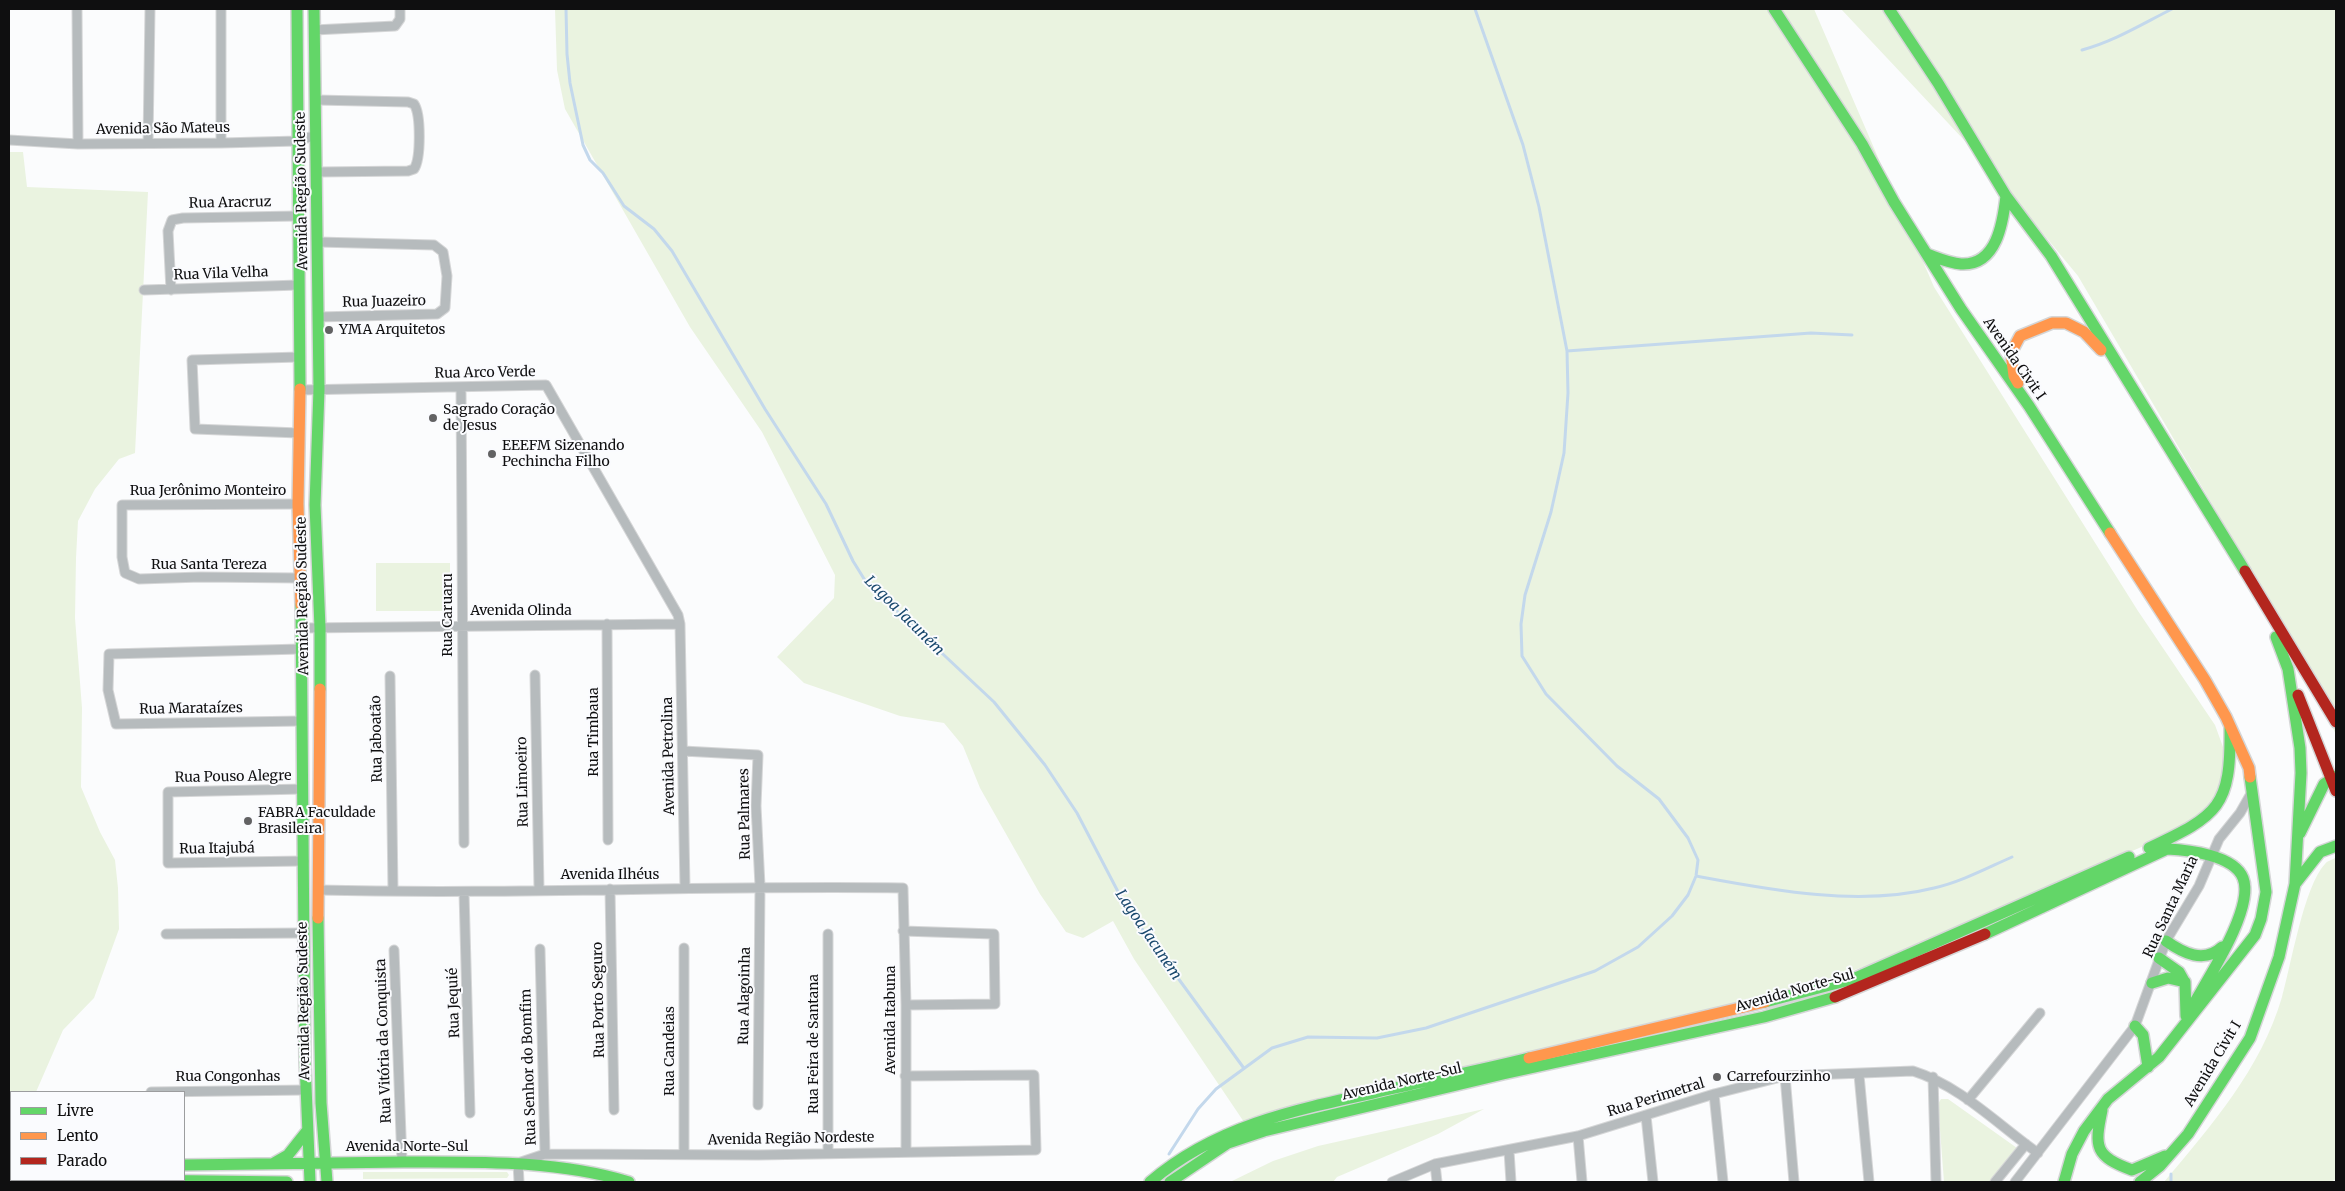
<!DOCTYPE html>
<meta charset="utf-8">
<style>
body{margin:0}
#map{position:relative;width:2345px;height:1191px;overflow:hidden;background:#fbfcfd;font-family:Merriweather,serif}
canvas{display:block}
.frame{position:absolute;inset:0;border:10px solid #0f0f10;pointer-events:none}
.legend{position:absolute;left:10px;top:1091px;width:175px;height:90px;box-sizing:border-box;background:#fafbfe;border:1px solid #9c9d9f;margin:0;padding:6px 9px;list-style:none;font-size:15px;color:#0f0f10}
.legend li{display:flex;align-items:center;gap:10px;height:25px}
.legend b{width:25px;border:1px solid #9c9d9f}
</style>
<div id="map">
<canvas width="2345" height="1191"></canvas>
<div class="frame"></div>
<ul class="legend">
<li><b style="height:6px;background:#63d668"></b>Livre</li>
<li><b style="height:6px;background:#ff974d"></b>Lento</li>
<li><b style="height:6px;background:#b3261e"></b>Parado</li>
</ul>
</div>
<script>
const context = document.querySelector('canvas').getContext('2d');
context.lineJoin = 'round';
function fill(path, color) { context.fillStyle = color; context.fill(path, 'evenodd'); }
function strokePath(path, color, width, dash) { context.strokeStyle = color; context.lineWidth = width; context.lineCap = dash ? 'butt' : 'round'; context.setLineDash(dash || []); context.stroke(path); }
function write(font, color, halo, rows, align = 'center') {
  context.font = font + ' Merriweather,serif'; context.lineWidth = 4; context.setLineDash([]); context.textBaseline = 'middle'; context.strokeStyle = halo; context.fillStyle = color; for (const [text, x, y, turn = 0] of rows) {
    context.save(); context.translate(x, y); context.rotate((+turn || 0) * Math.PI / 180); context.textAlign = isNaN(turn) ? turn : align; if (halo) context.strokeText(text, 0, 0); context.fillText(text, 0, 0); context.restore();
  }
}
const green = new Path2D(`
 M 555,9 L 1814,9 L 1934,287 L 2138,611 L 2215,725 L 2223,747 L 2225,764 L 2217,800 L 2194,824 L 1876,963 L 1780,994 L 1244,1122 L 1134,959 L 1113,921 L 1083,938 L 1066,932 L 1040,894 L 980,788 L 963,746 L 944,723 L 900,716 L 804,683 L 777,657 L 834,598 L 835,575 L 762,432 L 690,327 L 565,109 L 557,70 Z
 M 1841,9 L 2336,9 L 2336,735 L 2303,659 L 2078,276 L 1979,156 Z
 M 9,152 L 23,152 L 27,187 L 148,192 L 135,453 L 119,459 L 95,489 L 78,521 L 76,558 L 75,618 L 82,708 L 81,787 L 100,832 L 115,860 L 118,888 L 119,929 L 94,998 L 63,1030 L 36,1092 L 11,1092 L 11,1163 L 9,1163 Z
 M 376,563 L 450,563 L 450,611 L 376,611 Z
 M 2335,858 L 2336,1179 L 2331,1182 L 2164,1182 C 2211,1126 2261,1069 2282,997 C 2291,966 2304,886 2325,864 C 2327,861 2332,860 2335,858 Z
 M 1941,1099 L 1948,1099 L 2017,1148 L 1993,1182 L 1944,1182 L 1938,1104 Z
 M 1484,1109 L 1438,1134 L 1337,1177 L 1333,1182 L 1230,1182 L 1273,1161 L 1318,1146 Z
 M 363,1172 L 507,1172 L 509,1175 L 507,1178 L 363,1179 Z`);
const stream = new Path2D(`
 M 566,9 L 567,54 L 570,83 L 583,145 L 590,160 L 603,173 L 624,206 L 654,229 L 672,251 L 765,409 L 826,504 L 853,561 L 866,582 L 994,702 L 1045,765 L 1077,813 L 1126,907 L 1243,1067
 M 2082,50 C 2115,41 2142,24 2172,9
 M 1567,351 L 1811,333 L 1852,335
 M 1696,876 C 1771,890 1859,907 1934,888 C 1961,882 1987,868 2012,857
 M 1169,1154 L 1198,1109 L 1216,1089 L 1272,1048 L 1308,1037 L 1377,1038 L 1426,1028 L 1595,971 L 1638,947 L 1672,916 L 1688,895 L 1696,876 L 1698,860 L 1688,838 L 1659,799 L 1617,766 L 1546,694 L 1522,656 L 1521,624 L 1525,595 L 1551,512 L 1564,453 L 1568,393 L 1567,351 L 1539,207 L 1523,145 L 1475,9
 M 2171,1182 L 2171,1174`);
const street = new Path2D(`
 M 77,9 L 78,144
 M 314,30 L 395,26 L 400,19 L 400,9
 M 316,100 L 408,102 L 414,104 C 421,114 421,159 414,169 L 408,171 L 318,172
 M 9,140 L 78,144 L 221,143 L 298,141 L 316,135
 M 148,143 L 150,9
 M 221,143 L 221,9
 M 318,242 L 434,245 L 443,252 L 447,276 L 445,308 L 437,314 L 318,317
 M 144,290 L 299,285
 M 171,290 L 168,231 L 172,220 L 183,218 L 298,216
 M 461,387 L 464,843
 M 300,390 L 546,385 L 678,615 L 680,624 L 685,888
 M 299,433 L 195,429 L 192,360 L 300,357
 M 298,504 L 122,505 L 122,557 L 125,573 L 139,579 L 201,577 L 300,578
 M 607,624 L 608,840
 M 302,628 L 680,624
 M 301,649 L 109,654 L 108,690 L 116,724 L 302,721
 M 535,675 L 539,889
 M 390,676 L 393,891
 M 683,751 L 758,755 L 756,806 L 760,886 L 758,1105
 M 303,789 L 168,792 L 168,863 L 304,861
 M 610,889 L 614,1110
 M 318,890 C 513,895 708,885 903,888 L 906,1005 L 906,1152
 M 464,892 L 470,1113
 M 903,931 L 994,934 L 995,1004 L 906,1005
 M 166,934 L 304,933
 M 828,934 L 828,1153
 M 540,949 L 545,1154
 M 394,950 L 402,1162
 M 1859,1075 L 1869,1182
 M 1785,1076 L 1794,1182
 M 1933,1077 L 1936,1182
 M 151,1092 L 306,1090
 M 1714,1094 L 1723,1182
 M 1968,1100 L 2040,1013
 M 1646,1116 L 1653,1182
 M 1578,1136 L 1582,1182
 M 1509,1151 L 1511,1182
 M 684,1154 L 684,948
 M 1435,1164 L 1437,1182
 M 83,1180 L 83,1182
 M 519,1182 L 518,1163 L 545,1154 L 758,1155 L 1036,1150 L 1034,1075 L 905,1076
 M 1392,1182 L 1435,1164 L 1578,1136 L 1714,1094 L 1785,1076 L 1913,1071 C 1961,1086 1998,1125 2038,1153
 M 1995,1182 L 2026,1144
 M 2015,1182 L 2135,1026 L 2166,941 L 2199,886 L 2219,839 L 2240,813 L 2252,792`);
const fast = new Path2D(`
 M 297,9 L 300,389
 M 314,9 L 319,389 L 315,505 L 320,628 L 320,689
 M 1774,9 L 1862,144 L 1894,202 L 1961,309 L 2029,406 L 2110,533
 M 1889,9 L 1938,83 L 2006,196 L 2051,256 L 2245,571
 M 1927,254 C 1938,258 1949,263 1961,264 C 1997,266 2003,222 2006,196
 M 301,605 L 305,1062 L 310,1182
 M 2300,833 L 2324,784 L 2336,776
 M 2149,848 C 2219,815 2231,807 2230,728
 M 2295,884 L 2320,852 L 2336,846
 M 318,918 L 321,1103 L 327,1182
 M 1985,934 L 2167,849 C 2188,850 2234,855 2243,878 C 2255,908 2207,980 2192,1007
 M 2166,941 C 2183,953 2204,964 2222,947
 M 2159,958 L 2179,972 L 2184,981
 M 2152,983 L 2168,978 L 2185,982 L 2186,1016
 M 1765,1002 L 1853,979 L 2129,857
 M 2135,1026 L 2143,1035 L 2148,1067
 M 2102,1110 C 2094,1148 2095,1156 2132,1170 L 2165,1156
 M 274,1163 L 288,1155 L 307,1131
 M 184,1165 C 257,1164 330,1163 404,1162 C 479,1162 556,1160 629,1182
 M 132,1180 L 287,1182
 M 1150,1182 C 1214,1127 1293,1110 1373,1093 C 1425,1081 1477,1071 1529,1058
 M 1170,1182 L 1228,1143 L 1264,1131 L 1503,1074 L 1764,1017 L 1835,997
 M 2064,1182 L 2072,1154 L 2084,1131 L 2108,1099 L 2159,1057 L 2255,935 L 2261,919 L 2266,892 L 2250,777
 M 2140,1182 L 2160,1166 L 2188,1134 L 2250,1038 L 2279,957 L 2295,884 L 2301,773 L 2300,748 L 2288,669 L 2276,637`);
const slow = new Path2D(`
 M 2018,383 L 2014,376 L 2011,353 L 2020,336 L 2052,323 L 2066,323 L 2084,332 L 2101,350
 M 300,389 L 298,504 L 301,605
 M 2110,533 L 2205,680 L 2226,717 L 2249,768 L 2250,777
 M 318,918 L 320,689
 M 1529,1058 L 1765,1002
 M 9,1180 L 11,1180`);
const jam = new Path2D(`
 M 2245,571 L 2336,722
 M 2298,695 L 2336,791
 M 1835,997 L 1985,934`);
const markers = [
 [329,330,5,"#626263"],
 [433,418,5,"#626263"],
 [492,454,5,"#626263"],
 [248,821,5,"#626263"],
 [1717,1077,5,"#626263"]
];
const streetNames = [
 ["Avenida São Mateus",163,129,-1],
 ["Avenida Região Sudeste",302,191,-91],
 ["Rua Aracruz",230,203,-1],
 ["Rua Vila Velha",221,274,-2],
 ["Rua Juazeiro",384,302,-1],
 ["Avenida Civit I",2014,359,55],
 ["Rua Arco Verde",485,373,-1],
 ["Rua Jerônimo Monteiro",208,491],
 ["Rua Santa Tereza",209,565],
 ["Avenida Região Sudeste",303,596,-91],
 ["Avenida Olinda",521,611],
 ["Rua Caruaru",448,615,-90],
 ["Rua Marataízes",191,709,-1],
 ["Rua Timbaua",594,732,-90],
 ["Rua Jaboatão",377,739,-91],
 ["Avenida Petrolina",669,756,-91],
 ["Rua Pouso Alegre",233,777,-1],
 ["Rua Limoeiro",523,782,-91],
 ["Rua Palmares",745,814,-91],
 ["Rua Itajubá",217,849,-1],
 ["Avenida Ilhéus",610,875],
 ["Rua Santa Maria",2171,907,-65],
 ["Avenida Norte-Sul",1795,991,-16],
 ["Rua Alagoinha",745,996,-89],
 ["Rua Porto Seguro",599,1000,-91],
 ["Avenida Região Sudeste",304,1001,-91],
 ["Rua Jequié",454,1003,-92],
 ["Avenida Itabuna",891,1020,-90],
 ["Rua Vitória da Conquista",384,1041,-92],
 ["Rua Feira de Santana",814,1044,-90],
 ["Rua Candeias",670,1051,-90],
 ["Avenida Civit I",2213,1064,-59],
 ["Rua Senhor do Bomfim",529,1067,-92],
 ["Rua Congonhas",228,1077],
 ["Avenida Norte-Sul",1402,1082,-13],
 ["Rua Perimetral",1656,1098,-17],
 ["Avenida Região Nordeste",791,1139,-1],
 ["Avenida Norte-Sul",407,1147]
];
const poiNames = [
 ["YMA Arquitetos",339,330],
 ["Sagrado Coração",443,410],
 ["de Jesus",443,426],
 ["EEEFM Sizenando",502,446],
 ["Pechincha Filho",502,462],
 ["FABRA Faculdade",258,813],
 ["Brasileira",258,829],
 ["Carrefourzinho",1727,1077]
];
const waterNames = [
 ["Lagoa Jacuném",904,616,45],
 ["Lagoa Jacuném",1148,935,56]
];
fill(green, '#eaf3e0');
strokePath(stream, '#c3d8ec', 3);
strokePath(street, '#d5d6d7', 11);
strokePath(fast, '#d5d6d7', 14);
strokePath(slow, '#d5d6d7', 14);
strokePath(jam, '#d5d6d7', 14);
strokePath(street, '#b6bbbd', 9);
strokePath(fast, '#63d668', 11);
strokePath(slow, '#ff974d', 11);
strokePath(jam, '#b3261e', 11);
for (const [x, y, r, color] of markers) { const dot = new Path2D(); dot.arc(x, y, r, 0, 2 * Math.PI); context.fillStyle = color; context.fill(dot); strokePath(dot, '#fafbfe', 2); }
write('14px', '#0f0f10', '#fafbfe', streetNames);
write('14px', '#0f0f10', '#fafbfe', poiNames, 'left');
write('italic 15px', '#19486d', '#fafbfe', waterNames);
</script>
